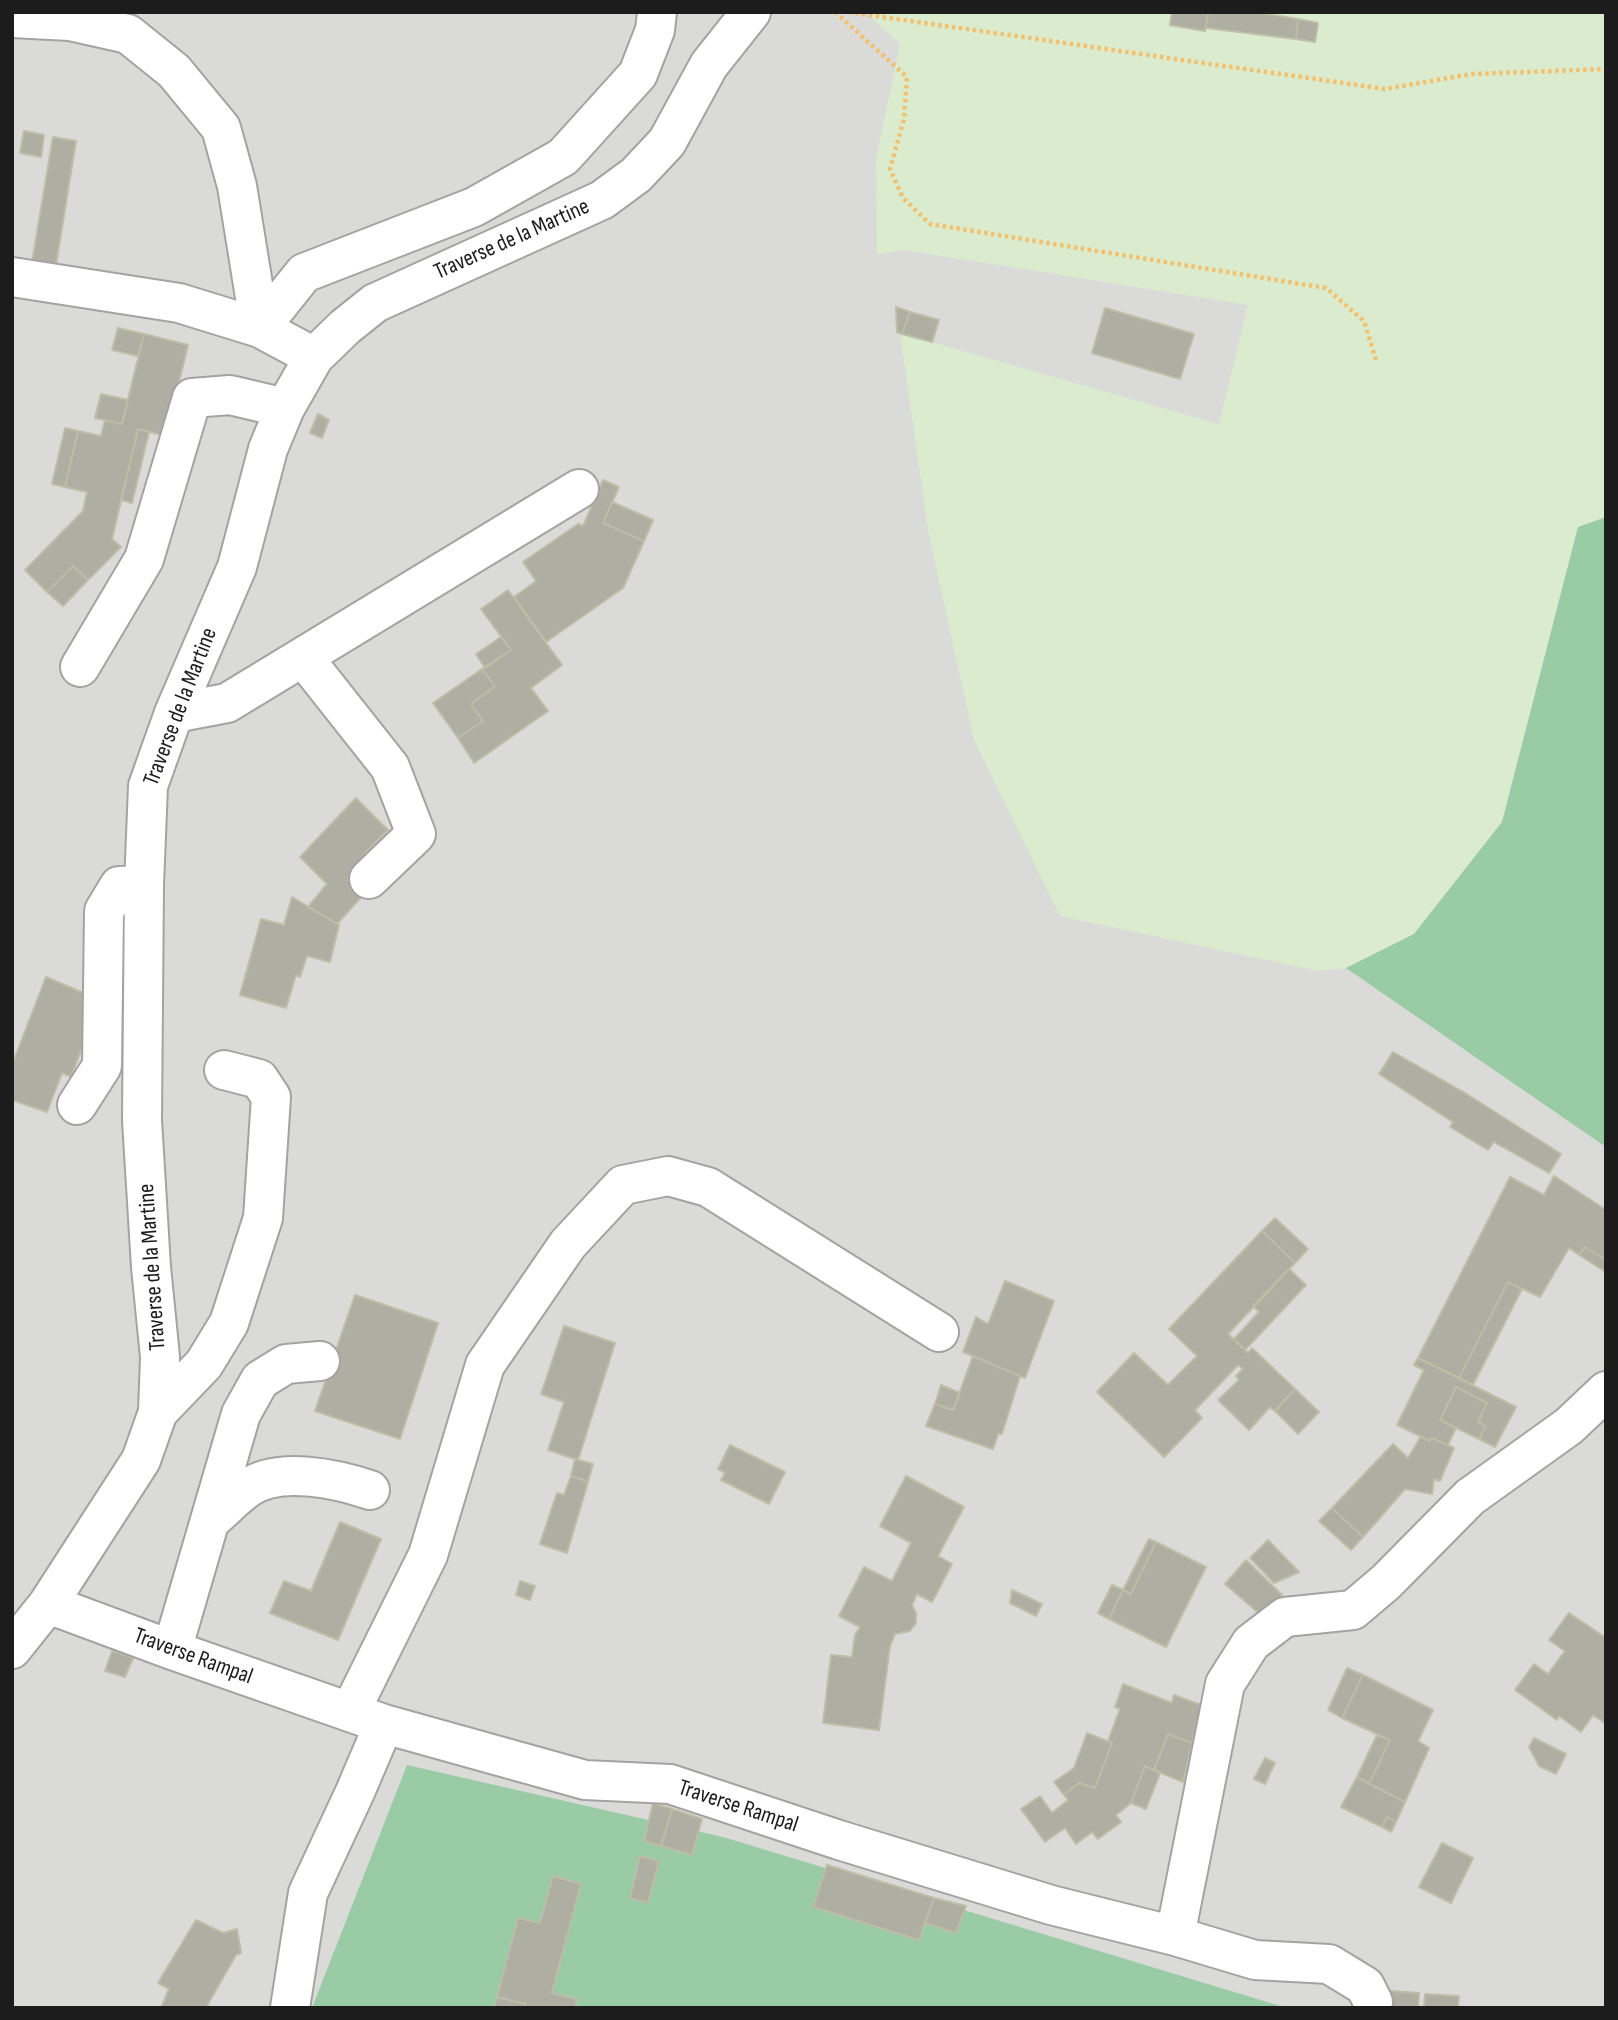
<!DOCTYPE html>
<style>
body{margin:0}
#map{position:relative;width:1618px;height:2020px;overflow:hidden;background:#ebede2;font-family:"Sofia Sans Condensed",sans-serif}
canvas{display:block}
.frame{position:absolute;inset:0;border:14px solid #1c1c1c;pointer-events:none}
</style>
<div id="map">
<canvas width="1618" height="2020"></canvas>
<div class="frame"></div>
</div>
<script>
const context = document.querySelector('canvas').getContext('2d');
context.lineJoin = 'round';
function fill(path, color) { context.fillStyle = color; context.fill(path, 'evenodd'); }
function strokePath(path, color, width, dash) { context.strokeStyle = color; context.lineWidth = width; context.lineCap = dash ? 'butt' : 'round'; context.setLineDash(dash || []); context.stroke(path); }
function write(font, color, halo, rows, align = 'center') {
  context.font = font + ' "Sofia Sans Condensed",sans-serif'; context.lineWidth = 5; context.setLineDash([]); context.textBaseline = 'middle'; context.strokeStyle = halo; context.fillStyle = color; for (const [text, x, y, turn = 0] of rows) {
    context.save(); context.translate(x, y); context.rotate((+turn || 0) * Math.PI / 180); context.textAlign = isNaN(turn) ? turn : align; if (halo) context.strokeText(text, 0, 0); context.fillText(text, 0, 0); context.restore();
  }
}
const residential = new Path2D(`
 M 12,12 L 1606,12 L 1606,2008 L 12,2008 Z`);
const farmland = new Path2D(`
 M 865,12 L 1606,12 L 1606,517 L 1578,527 L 1502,822 L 1414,934 L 1346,968 L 1318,971 L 1060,916 L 974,740 L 928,530 L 900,333 L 1219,424 L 1248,305 L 904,250 L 877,254 L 876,159 L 900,44 Z`);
const forest = new Path2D(`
 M 1606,517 L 1606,1147 L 1346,968 L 1414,934 L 1502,822 L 1578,527 Z
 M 407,1765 L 723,1837 L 1287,2008 L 312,2008 Z`);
const building = new Path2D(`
 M 1172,12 L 1208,12 L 1205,31 L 1170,25 Z
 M 1208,12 L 1254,12 L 1298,19 L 1296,39 L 1206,28 Z
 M 1298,19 L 1318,23 L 1315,42 L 1296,39 Z
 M 24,131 L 44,135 L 41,157 L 20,153 Z
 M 53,137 L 76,141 L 55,271 L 31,268 Z
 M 896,307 L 910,312 L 902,334 L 897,332 Z
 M 1105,308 L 1194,334 L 1180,379 L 1092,353 Z
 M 910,312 L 939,320 L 932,342 L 902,334 Z
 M 118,328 L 144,334 L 138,356 L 112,350 Z
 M 144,334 L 188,345 L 166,436 L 138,429 L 112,539 L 121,547 L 88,580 L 73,566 L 47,592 L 25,570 L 83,511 L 87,492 L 65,487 L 78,431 L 101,436 L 105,420 L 122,424 Z
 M 101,394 L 128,400 L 122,424 L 95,418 Z
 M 318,414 L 329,420 L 322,438 L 310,433 Z
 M 65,428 L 78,431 L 65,487 L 52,484 Z
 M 138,429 L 149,432 L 132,503 L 121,500 Z
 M 603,480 L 619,487 L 603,523 L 644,541 L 623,588 L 546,642 L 514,597 L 536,581 L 523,562 L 578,524 L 583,526 Z
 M 612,502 L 653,520 L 644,541 L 603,523 Z
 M 73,566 L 88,580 L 63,606 L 47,592 Z
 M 508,590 L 562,665 L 531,688 L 548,711 L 474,763 L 458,738 L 483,721 L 471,704 L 495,686 L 482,669 L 511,650 L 481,609 Z
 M 501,637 L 511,650 L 485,668 L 476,654 Z
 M 482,669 L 495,686 L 471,704 L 483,721 L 458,738 L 433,703 Z
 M 356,798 L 388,830 L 365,853 L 368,856 L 348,880 L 363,895 L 337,924 L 308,907 L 327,884 L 300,857 Z
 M 292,897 L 339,925 L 330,962 L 307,956 L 300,977 L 296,975 L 286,1008 L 240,995 L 261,919 L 284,925 Z
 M 46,977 L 86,994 L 86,1037 L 71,1077 L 62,1073 L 47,1112 L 12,1100 L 12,1065 Z
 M 1393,1052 L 1465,1093 L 1561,1154 L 1549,1173 L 1494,1142 L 1488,1150 L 1450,1127 L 1453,1122 L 1379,1074 Z
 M 1554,1176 L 1606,1210 L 1606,1260 L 1585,1247 L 1579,1255 L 1569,1248 L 1540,1297 L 1508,1282 L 1459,1378 L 1418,1358 L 1510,1177 L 1544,1195 Z
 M 1275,1218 L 1308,1249 L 1295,1263 L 1262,1231 Z
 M 1262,1231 L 1295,1263 L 1228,1334 L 1248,1353 L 1252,1348 L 1295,1389 L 1275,1411 L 1270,1407 L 1249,1430 L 1218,1400 L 1239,1380 L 1236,1376 L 1243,1369 L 1238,1365 L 1195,1410 L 1202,1418 L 1164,1457 L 1097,1392 L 1134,1353 L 1168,1385 L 1197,1356 L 1169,1329 Z
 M 1585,1247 L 1606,1260 L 1606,1272 L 1579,1255 Z
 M 1289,1269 L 1306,1285 L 1245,1350 L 1234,1339 L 1259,1312 L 1253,1306 Z
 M 1005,1281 L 1054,1301 L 1025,1378 L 963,1352 L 976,1317 L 988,1324 Z
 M 1508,1282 L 1522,1289 L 1473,1385 L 1459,1378 Z
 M 355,1295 L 438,1323 L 400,1439 L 315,1411 Z
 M 564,1326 L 615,1343 L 578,1460 L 548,1450 L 564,1402 L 541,1394 Z
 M 973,1356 L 1020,1376 L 1002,1434 L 998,1434 L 993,1449 L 926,1426 L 935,1404 L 953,1410 Z
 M 1418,1358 L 1516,1407 L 1495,1447 L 1479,1439 L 1486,1426 L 1478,1422 L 1487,1403 L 1456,1387 L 1440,1420 L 1456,1428 L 1448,1445 L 1432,1438 L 1430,1441 L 1397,1425 L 1424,1370 L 1414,1365 Z
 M 941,1385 L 960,1393 L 953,1410 L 935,1404 Z
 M 1456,1387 L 1487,1403 L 1478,1422 L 1486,1426 L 1479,1439 L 1440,1420 Z
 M 1295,1389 L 1319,1412 L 1298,1434 L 1275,1411 Z
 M 1421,1436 L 1430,1441 L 1432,1438 L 1454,1448 L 1440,1481 L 1434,1479 L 1432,1494 L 1405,1489 L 1363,1537 L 1332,1508 L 1393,1444 L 1408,1458 Z
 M 730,1445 L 785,1472 L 769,1504 L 721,1480 L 725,1473 L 718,1469 Z
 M 575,1459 L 593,1464 L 588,1482 L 571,1476 Z
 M 571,1476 L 588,1482 L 567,1553 L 540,1544 L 557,1493 L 564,1495 Z
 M 906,1476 L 964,1507 L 938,1556 L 952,1564 L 932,1602 L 917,1594 L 912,1605 L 916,1613 L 916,1623 L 910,1631 L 895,1634 L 890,1646 L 879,1730 L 823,1723 L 831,1655 L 852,1657 L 855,1635 L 860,1627 L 839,1616 L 864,1567 L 892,1581 L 911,1543 L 880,1526 Z
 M 1332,1508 L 1363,1537 L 1351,1550 L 1319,1521 Z
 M 340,1522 L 381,1539 L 338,1640 L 270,1613 L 284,1581 L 311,1591 Z
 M 1149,1539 L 1156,1542 L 1131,1594 L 1123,1590 Z
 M 1268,1540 L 1299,1572 L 1274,1583 L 1250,1558 Z
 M 1156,1542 L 1206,1567 L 1166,1647 L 1109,1619 L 1123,1590 L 1131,1594 Z
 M 1246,1560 L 1282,1595 L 1263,1617 L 1225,1584 Z
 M 520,1581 L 535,1586 L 530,1600 L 516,1595 Z
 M 1112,1585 L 1123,1590 L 1109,1619 L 1098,1613 Z
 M 1012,1590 L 1042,1604 L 1036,1616 L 1010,1603 Z
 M 1569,1613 L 1606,1638 L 1606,1724 L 1593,1715 L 1581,1732 L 1559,1716 L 1557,1720 L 1515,1690 L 1534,1664 L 1548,1674 L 1565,1651 L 1549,1640 Z
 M 112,1651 L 133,1658 L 125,1677 L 105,1671 Z
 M 1347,1668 L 1363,1675 L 1342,1718 L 1328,1710 Z
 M 1363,1675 L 1433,1710 L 1418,1741 L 1429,1748 L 1405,1802 L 1369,1784 L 1390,1740 L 1342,1718 Z
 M 1123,1684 L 1172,1703 L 1174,1695 L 1201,1705 L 1192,1743 L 1168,1734 L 1154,1770 L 1145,1766 L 1131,1803 L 1116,1815 L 1121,1822 L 1098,1839 L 1092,1832 L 1076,1844 L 1065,1828 L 1045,1842 L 1021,1809 L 1040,1796 L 1052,1813 L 1068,1800 L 1064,1795 L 1079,1783 L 1095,1788 L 1112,1743 L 1108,1741 L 1120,1709 L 1115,1707 Z
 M 1087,1733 L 1112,1743 L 1095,1788 L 1079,1783 L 1064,1795 L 1054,1782 L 1074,1768 Z
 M 1168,1734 L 1192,1743 L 1183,1782 L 1154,1770 Z
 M 1377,1735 L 1390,1740 L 1369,1784 L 1357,1777 Z
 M 1534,1738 L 1566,1754 L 1556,1774 L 1539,1766 L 1529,1747 Z
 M 1265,1758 L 1275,1763 L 1265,1784 L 1254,1779 Z
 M 1145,1766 L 1160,1773 L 1146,1809 L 1131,1803 Z
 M 1357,1777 L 1405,1802 L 1396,1822 L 1387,1817 L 1382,1827 L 1341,1807 Z
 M 653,1803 L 672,1809 L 661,1846 L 644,1841 Z
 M 672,1809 L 702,1819 L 692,1855 L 661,1846 Z
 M 1387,1817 L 1396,1822 L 1391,1832 L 1382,1827 Z
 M 1442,1843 L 1473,1858 L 1451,1903 L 1419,1887 Z
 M 640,1856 L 659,1861 L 648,1903 L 630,1898 Z
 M 827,1865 L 934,1898 L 919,1940 L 813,1907 Z
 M 553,1876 L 581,1884 L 552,1993 L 577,1999 L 575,2008 L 524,2008 L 525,2004 L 497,1997 L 518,1918 L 540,1923 Z
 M 934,1898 L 966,1906 L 956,1933 L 925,1923 Z
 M 196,1920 L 223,1933 L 237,1929 L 241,1953 L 236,1955 L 208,2004 L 208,2008 L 161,2008 L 169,1989 L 158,1983 Z
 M 1391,1991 L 1419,1993 L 1418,2008 L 1389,2008 Z
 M 1425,1994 L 1459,1996 L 1458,2008 L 1424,2008 Z
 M 497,1997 L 525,2004 L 524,2008 L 494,2008 Z`);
const path = new Path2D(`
 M 835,12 L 907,77 L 904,119 L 890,169 L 903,198 L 930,224 L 1326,288 L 1364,321 L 1376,360
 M 848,12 L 1385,89 L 1472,74 L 1606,69`);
const minor = new Path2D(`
 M 12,18 L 70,21 L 128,34 L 174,71 L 221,128 L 237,186 L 260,328
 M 12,277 L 179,303 L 260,328 L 314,357
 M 260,328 L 304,273 L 474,207 L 563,157 L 638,74 L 655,30 L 657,12
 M 303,657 L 390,767 L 416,834 L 369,879
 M 80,667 L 144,559 L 192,398 L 230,395 L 285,408
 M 174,713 L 227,703 L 579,489
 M 77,1105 L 102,1066 L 104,911 L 119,886 L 144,885
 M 158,1412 L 204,1364 L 229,1323 L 263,1218 L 271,1097 L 259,1079 L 224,1070
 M 211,1520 C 223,1510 235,1497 248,1488 C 279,1466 337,1479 370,1490
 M 48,1604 L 172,1650 L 384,1724 L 585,1780 L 670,1784 L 839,1840 L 1051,1905 L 1175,1936 L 1255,1960 L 1329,1964 L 1365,1986 L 1373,2002 L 1372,2008
 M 12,1649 L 48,1604 L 141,1460 L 158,1412 L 160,1357 L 151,1267 L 142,1120 L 144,885 L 148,786 L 174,713 L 237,567 L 268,449 L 285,408 L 314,357 L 345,327 L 375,303 L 602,200 L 636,175 L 667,142 L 709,65 L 751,12
 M 172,1650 L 241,1414 L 260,1380 L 286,1364 L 320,1361
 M 350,1712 L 428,1555 L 485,1365 L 568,1244 L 623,1185 L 668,1176 L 708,1187 L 939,1332
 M 1175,1936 L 1225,1684 L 1251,1643 L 1285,1617 L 1353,1610 L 1386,1582 L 1470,1497 L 1569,1426 L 1606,1391
 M 290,2008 L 308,1893 L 355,1792 L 384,1724`);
const streetNames = [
 ["Traverse de la Martine",512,240,-24],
 ["Traverse de la Martine",181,707,-69],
 ["Traverse de la Martine",153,1267,-94],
 ["Traverse Rampal",193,1657,20],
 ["Traverse Rampal",738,1807,18]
];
fill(residential, '#dadad9');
fill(farmland, '#daebce');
fill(forest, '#99cba4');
fill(building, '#aeaea2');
strokePath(building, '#bebda5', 2);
strokePath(minor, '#a3a3a3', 42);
strokePath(path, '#f3c16e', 4.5, [3.5, 3.5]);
strokePath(minor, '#fff', 38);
write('23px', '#1c1c1c', '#fff', streetNames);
</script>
